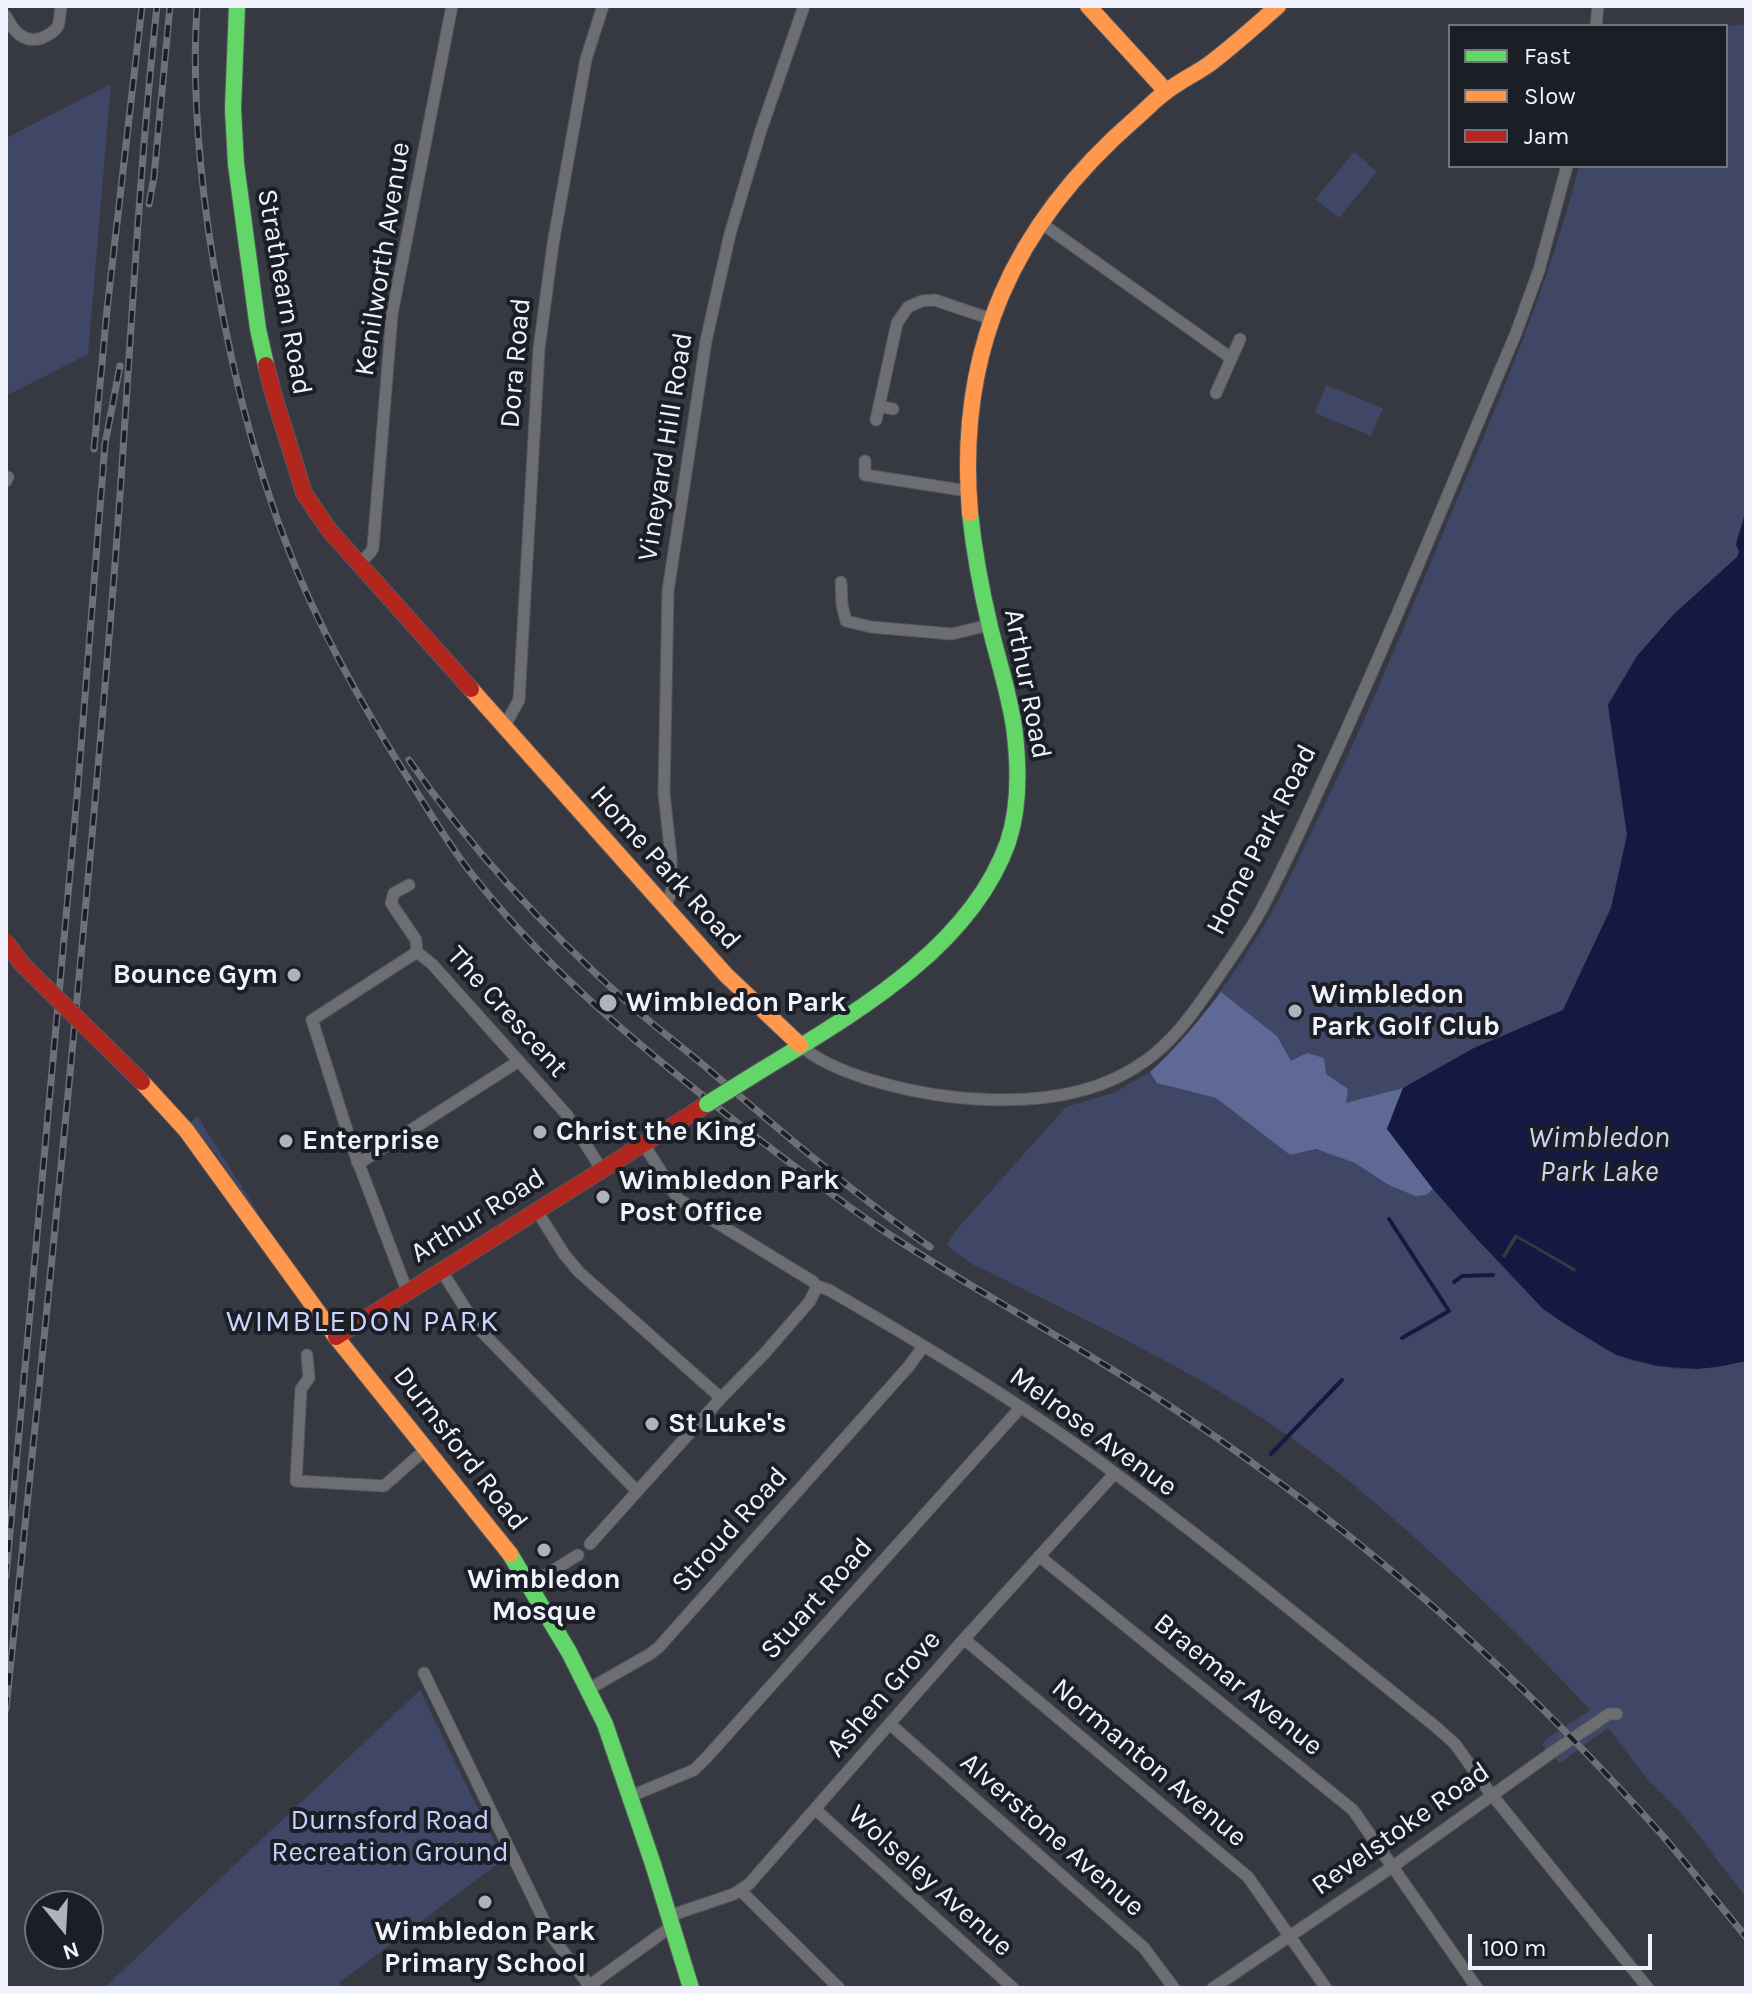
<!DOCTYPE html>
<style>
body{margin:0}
#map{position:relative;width:1752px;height:1994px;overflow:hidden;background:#373942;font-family:Karla,sans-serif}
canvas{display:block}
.frame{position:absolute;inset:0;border:8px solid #f0f3fe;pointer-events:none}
.legend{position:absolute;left:1448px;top:24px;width:280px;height:144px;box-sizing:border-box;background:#1c1e26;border:2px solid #71737c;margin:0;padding:10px 14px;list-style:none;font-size:24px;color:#f0f3fe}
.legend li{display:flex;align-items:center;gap:16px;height:40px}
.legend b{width:40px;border:2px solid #71737c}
.north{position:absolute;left:24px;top:1890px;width:80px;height:80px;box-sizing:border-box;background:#1c1e26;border:2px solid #71737c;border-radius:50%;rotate:162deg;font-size:22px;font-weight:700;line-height:32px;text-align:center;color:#f0f3fe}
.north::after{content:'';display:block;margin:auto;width:28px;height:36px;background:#afb2bc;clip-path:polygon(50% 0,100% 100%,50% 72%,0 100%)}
.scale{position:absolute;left:1468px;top:1934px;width:184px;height:36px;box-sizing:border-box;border:4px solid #f0f3fe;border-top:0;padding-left:10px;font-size:24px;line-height:28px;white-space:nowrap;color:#f0f3fe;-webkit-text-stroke:6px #1c1e26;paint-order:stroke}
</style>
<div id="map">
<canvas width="1752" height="1994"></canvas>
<div class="frame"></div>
<ul class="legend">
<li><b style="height:10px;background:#63d668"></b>Fast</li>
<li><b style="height:10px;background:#ff974d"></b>Slow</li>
<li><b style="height:10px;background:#b3261e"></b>Jam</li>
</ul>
<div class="north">N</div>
<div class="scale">100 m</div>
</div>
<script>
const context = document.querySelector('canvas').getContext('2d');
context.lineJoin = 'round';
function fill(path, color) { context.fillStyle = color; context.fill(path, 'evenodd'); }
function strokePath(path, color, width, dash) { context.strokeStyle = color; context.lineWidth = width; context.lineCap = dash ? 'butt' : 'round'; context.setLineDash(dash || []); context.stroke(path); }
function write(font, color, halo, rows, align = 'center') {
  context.font = font + ' Karla,sans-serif'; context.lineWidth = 8; context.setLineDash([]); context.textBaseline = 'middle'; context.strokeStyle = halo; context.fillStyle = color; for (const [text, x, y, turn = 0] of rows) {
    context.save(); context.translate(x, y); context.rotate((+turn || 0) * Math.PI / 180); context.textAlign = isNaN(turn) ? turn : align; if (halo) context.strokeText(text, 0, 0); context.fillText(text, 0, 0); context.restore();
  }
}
const green = new Path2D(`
 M 1746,24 L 1746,510 L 1736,544 L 1739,552 L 1737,558 L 1674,614 L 1637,656 L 1608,704 L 1627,835 L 1611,908 L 1563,1010 L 1474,1048 L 1403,1088 L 1345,1104 L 1193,1029 C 1218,995 1243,961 1265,924 C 1283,893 1298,860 1314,827 C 1359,735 1399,640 1438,545 C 1490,421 1546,297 1579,166 L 1726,166 L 1726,26 Z
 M 111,84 L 88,354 L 6,396 L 6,138 Z
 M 1354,152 L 1377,172 L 1339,218 L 1315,199 Z
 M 1326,385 L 1383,408 L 1371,436 L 1315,413 Z
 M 1150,1072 L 1158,1083 L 1216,1098 L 1290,1155 L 1316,1149 L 1355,1163 L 1387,1184 L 1426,1195 L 1433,1189 L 1476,1238 L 1562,1322 L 1605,1349 L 1632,1361 L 1679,1369 L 1717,1367 L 1746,1361 L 1746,1898 L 1684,1816 L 1647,1779 L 1608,1728 L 1560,1763 L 1542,1745 C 1551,1731 1577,1721 1590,1710 C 1538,1654 1483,1599 1426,1548 C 1387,1512 1347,1478 1304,1447 C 1202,1373 1086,1320 974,1265 L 952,1250 L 947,1244 L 957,1229 L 1066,1107 L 1113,1093 Z
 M 198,1115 L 204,1127 L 257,1211 L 256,1212 L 212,1149 L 190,1123 Z
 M 420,1690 L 503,1860 L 339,1983 L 343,1988 L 104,1988 Z`);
const forest = new Path2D(`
 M 1221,992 L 1277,1036 L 1291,1061 L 1307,1053 L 1324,1058 L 1326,1074 L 1348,1089 L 1346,1103 L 1403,1088 L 1387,1129 L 1433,1189 L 1426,1195 L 1415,1196 L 1387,1184 L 1355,1163 L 1316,1149 L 1290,1155 L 1216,1098 L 1157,1083 L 1150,1072 C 1177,1048 1199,1020 1221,992 Z`);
const water = new Path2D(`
 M 1746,510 L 1746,1361 L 1717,1367 L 1696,1369 L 1657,1366 L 1616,1355 L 1562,1322 L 1543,1309 L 1476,1238 L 1433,1189 L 1387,1129 L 1403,1088 L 1474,1048 L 1563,1010 L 1611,908 L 1627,835 L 1608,705 L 1637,656 L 1674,614 L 1737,557 L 1739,552 L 1736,544 Z`);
const pier = new Path2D(`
 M 1515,1234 L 1576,1269 L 1575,1272 L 1517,1238 L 1505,1258 L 1502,1256 Z`);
const stream = new Path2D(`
 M 1389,1219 L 1449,1311 L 1402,1338
 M 1454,1282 L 1462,1276 L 1493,1275
 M 1271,1454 L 1342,1380`);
const street = new Path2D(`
 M 6,16 C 13,31 24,44 42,38 C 48,35 55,32 58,26 C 60,20 60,12 61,6
 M 1596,26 L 1598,6
 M 1041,223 L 1231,358
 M 1216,393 L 1240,339
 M 879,406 L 893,409
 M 876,420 L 897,323 L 908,307 L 922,301 L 935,300 L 991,319
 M 865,461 L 865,475 L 968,491
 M 6,481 L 8,477
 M 359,564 L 370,553 L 373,548 L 392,314 L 452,6
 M 841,582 L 842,605 L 846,621 L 871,627 L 952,634 L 989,625
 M 504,727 L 519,700 L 539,349 L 553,244 L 586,59 L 603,6
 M 409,885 L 394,893 L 391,903 L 416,940 L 417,952
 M 665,907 L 672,890 L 671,857 L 664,793 L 668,591 L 706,341 L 730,234 L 761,130 L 804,6
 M 800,1045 C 833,1075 909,1092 953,1097 C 1018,1104 1090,1101 1145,1061 C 1171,1043 1191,1016 1209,990 C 1225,967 1242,943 1256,919 C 1281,875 1301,829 1322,783 C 1391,635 1452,483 1516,333 L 1539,270 L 1567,166
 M 643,1143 L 678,1199 L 812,1281 L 817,1286 L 829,1290 C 927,1347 1024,1405 1116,1474 C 1225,1555 1330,1642 1436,1727 L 1455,1744 L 1488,1790 L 1648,1988
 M 357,1162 L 364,1160 L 519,1061
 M 537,1211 L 564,1254 L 579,1272 L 721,1398
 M 441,1270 L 467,1311 L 481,1331 L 637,1491
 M 407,1291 L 352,1146 L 312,1020 L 417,952 L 432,964 L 567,1115 L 602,1170
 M 307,1355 L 309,1378 L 301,1389 L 296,1481 L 384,1486 L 427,1448
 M 590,1544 L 721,1398 L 764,1354 L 810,1301 L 817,1286
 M 1039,1556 L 1353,1810 L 1477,1988
 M 530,1585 L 578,1555
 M 964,1639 L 1248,1877 L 1326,1988
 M 424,1673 L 552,1937 L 589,1985
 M 589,1689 L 650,1654 L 659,1647 L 909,1366 L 923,1347
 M 890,1724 L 1144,1948 L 1174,1988
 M 631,1796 L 694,1770 L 707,1757 L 1021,1407
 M 815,1809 L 1013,1988
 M 741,1891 L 839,1988
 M 669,1916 L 734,1894 L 749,1884 L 964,1639 L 1115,1473
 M 586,1988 L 672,1926
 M 1213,1988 L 1392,1867 L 1554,1751 L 1609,1714 L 1617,1714`);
const fast = new Path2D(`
 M 237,6 L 233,109 L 236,164 L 258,329 L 266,365
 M 752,1076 C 846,1018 969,952 1008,842 C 1020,806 1019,765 1014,727 C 1009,693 998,660 990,627 C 981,589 974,551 970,513
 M 510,1554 L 569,1652 L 605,1724 L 653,1864 L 691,1988`);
const slow = new Path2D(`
 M 1088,6 L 1166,91
 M 970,513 C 956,350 1013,225 1135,119 C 1146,110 1155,99 1167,91 C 1180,81 1195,74 1208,65 C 1232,47 1255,26 1278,6
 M 471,689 L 726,975 L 800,1045
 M 142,1082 L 186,1130 L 336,1337 L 510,1554`);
const jam = new Path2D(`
 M 266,365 L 273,393 L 304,493 L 329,530 L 471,689
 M 336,1337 L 707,1104`);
const rail = new Path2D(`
 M 197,6 C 192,80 198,154 208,227 C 224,339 249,450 291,556 C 321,633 362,705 406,775 C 429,811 451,849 479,883 C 550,972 637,1044 726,1114 C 778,1154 829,1194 884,1231 C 974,1291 1071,1341 1162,1401 C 1202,1427 1241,1454 1280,1483 C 1420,1586 1547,1706 1663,1836 C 1691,1869 1718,1903 1746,1937
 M 149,204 L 154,177 L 170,6
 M 94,449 L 107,310 L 142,6
 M 409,760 C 471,849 547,931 628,1003 C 654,1026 681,1046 708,1069 C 780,1130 852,1193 930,1247
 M 6,1576 L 78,785 L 105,444 L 120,366
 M 6,1709 C 44,1344 81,980 111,614 C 128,412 135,208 157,6`);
const fastBridge = new Path2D(`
 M 707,1104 L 752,1076`);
const jamBridge = new Path2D(`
 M 6,942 L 22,964 L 142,1082`);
const markers = [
 [294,975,8,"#afb2bc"],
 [608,1003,10,"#afb2bc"],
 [1295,1011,8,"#afb2bc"],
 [540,1132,8,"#afb2bc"],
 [286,1141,8,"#afb2bc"],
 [603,1197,8,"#afb2bc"],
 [652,1424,8,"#afb2bc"],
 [544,1550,8,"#afb2bc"],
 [485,1902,8,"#afb2bc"]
];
const streetNames = [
 ["Kenilworth Avenue",383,259,-81],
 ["Strathearn Road",284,292,80],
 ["Dora Road",516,363,-85],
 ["Vineyard Hill Road",666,447,-81],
 ["Arthur Road",1027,684,79],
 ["Home Park Road",1262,840,-63],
 ["Home Park Road",665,868,48],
 ["The Crescent",507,1012,48],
 ["Arthur Road",478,1216,-32],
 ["Melrose Avenue",1093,1432,36],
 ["Durnsford Road",460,1449,52],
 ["Stroud Road",730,1530,-48],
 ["Stuart Road",817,1599,-48],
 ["Braemar Avenue",1238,1685,39],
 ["Ashen Grove",884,1694,-49],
 ["Normanton Avenue",1149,1763,40],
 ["Revelstoke Road",1401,1829,-35],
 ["Alverstone Avenue",1052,1835,41],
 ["Wolseley Avenue",930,1881,42]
];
const poiNames = [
 ["Bounce Gym",278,975,"right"],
 ["Wimbledon",1311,995],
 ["Park Golf Club",1311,1027],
 ["Wimbledon Park",626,1003],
 ["Christ the King",556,1132],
 ["Enterprise",302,1141],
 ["Wimbledon Park",619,1181],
 ["Post Office",619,1213],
 ["St Luke's",668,1424],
 ["Wimbledon",544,1580,"center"],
 ["Mosque",544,1612,"center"],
 ["Wimbledon Park",485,1932,"center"],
 ["Primary School",485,1964,"center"]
];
const parkNames = [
 ["Durnsford Road",390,1821],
 ["Recreation Ground",390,1853]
];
const waterNames = [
 ["Wimbledon",1599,1138],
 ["Park Lake",1599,1172]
];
const neighbourhoodNames = [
 ["WIMBLEDON PARK",363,1322]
];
fill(green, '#3f4666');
fill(forest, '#5e6996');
fill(water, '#151941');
fill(pier, '#373942');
strokePath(stream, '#151941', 4);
strokePath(street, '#55585f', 13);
strokePath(fast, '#55585f', 18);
strokePath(slow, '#55585f', 18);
strokePath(jam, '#55585f', 18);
strokePath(street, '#6d6e72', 11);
strokePath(fast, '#63d668', 16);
strokePath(slow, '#ff974d', 16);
strokePath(jam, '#b3261e', 16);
strokePath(rail, '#6f7077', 7);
strokePath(rail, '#1c1e26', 4, [12]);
strokePath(fastBridge, '#55585f', 18, []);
strokePath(jamBridge, '#55585f', 18, []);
strokePath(fastBridge, '#63d668', 16);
strokePath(jamBridge, '#b3261e', 16);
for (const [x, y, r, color] of markers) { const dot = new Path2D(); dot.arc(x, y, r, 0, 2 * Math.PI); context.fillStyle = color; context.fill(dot); strokePath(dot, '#1c1e26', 3); }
write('28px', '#f0f3fe', '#1c1e26', streetNames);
write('bold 28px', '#f0f3fe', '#1c1e26', poiNames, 'left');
write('28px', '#c4d0fe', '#1c1e26', parkNames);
write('italic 30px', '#ccd4f4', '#1c1e26', waterNames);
context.letterSpacing = '2px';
write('30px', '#cad5ff', '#1c1e26', neighbourhoodNames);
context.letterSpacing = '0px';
</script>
